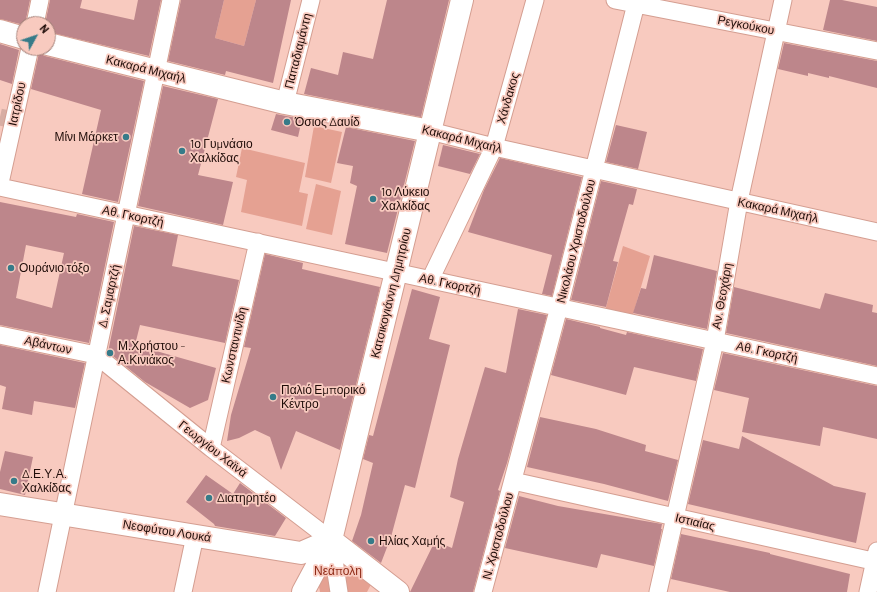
<!DOCTYPE html>
<meta charset="utf-8">
<style>
body{margin:0}
#map{position:relative;width:877px;height:592px;overflow:hidden;background:#f8cabf;font-family:Barlow,sans-serif}
canvas{display:block}
.north{position:absolute;left:16px;top:16px;width:40px;height:40px;box-sizing:border-box;background:#f8cabf;border:1px solid #a17e76;border-radius:50%;rotate:50deg;font-size:11px;font-weight:700;line-height:16px;text-align:center;color:#1f0c08}
.north::after{content:'';display:block;margin:auto;width:14px;height:18px;background:#367b89;clip-path:polygon(50% 0,100% 100%,50% 72%,0 100%)}
</style>
<div id="map">
<canvas width="877" height="592"></canvas>
<div class="north">N</div>
</div>
<script>
const context = document.querySelector('canvas').getContext('2d');
context.lineJoin = 'round';
function fill(path, color) { context.fillStyle = color; context.fill(path, 'evenodd'); }
function strokePath(path, color, width, dash) { context.strokeStyle = color; context.lineWidth = width; context.lineCap = dash ? 'butt' : 'round'; context.setLineDash(dash || []); context.stroke(path); }
function write(font, color, halo, rows, align = 'center') {
  context.font = font + ' Barlow,sans-serif'; context.lineWidth = 3.5; context.setLineDash([]); context.textBaseline = 'middle'; context.strokeStyle = halo; context.fillStyle = color; for (const [text, x, y, turn = 0] of rows) {
    context.save(); context.translate(x, y); context.rotate((+turn || 0) * Math.PI / 180); context.textAlign = isNaN(turn) ? turn : align; if (halo) context.strokeText(text, 0, 0); context.fillText(text, 0, 0); context.restore();
  }
}
const green = new Path2D(`
 M 224,0 L 256,0 L 244,46 L 215,38 Z
 M 314,126 L 342,132 L 331,183 L 305,177 Z
 M 242,148 L 305,163 L 299,192 L 308,194 L 302,226 L 241,212 L 247,180 L 236,177 Z
 M 316,184 L 341,191 L 332,235 L 306,229 Z
 M 623,246 L 650,256 L 632,318 L 605,311 Z
 M 331,540 L 376,575 L 367,592 L 320,592 L 317,575 Z`);
const building = new Path2D(`
 M 0,0 L 30,0 L 25,24 L 24,25 L 0,19 Z
 M 50,0 L 82,0 L 80,8 L 134,20 L 138,0 L 161,0 L 149,56 L 48,32 L 48,24 L 45,24 Z
 M 181,0 L 224,0 L 215,38 L 244,46 L 256,0 L 291,0 L 273,83 L 226,71 L 225,75 L 168,61 Z
 M 387,0 L 449,0 L 421,117 L 304,94 L 311,68 L 338,75 L 343,52 L 373,59 Z
 M 830,0 L 842,0 L 877,7 L 877,41 L 823,30 Z
 M 784,43 L 877,61 L 877,88 L 829,76 L 829,78 L 808,73 L 808,76 L 778,69 Z
 M 0,44 L 19,50 L 12,84 L 0,80 Z
 M 39,53 L 45,56 L 144,81 L 118,202 L 82,194 L 101,110 L 31,89 Z
 M 163,86 L 218,99 L 198,175 L 233,182 L 223,225 L 138,206 Z
 M 276,114 L 302,119 L 298,137 L 271,130 Z
 M 616,125 L 647,132 L 638,169 L 606,162 Z
 M 346,127 L 415,141 L 387,253 L 345,244 L 357,186 L 350,183 L 353,166 L 337,163 Z
 M 443,145 L 480,154 L 470,174 L 438,166 Z
 M 500,158 L 582,177 L 552,296 L 542,294 L 552,255 L 468,232 L 484,190 Z
 M 601,181 L 637,189 L 633,205 L 629,204 L 613,261 L 618,262 L 606,307 L 571,300 Z
 M 0,202 L 76,217 L 77,214 L 114,222 L 89,343 L 0,325 ZM 26,245 L 64,253 L 52,308 L 16,298 Z
 M 134,226 L 178,235 L 172,266 L 239,280 L 225,343 L 140,325 L 135,345 L 216,368 L 208,400 L 190,408 L 145,382 L 108,352 Z
 M 265,254 L 303,263 L 302,269 L 380,287 L 340,450 L 296,431 L 281,470 L 270,437 L 255,430 L 239,438 L 227,441 L 231,415 L 251,348 L 244,347 Z
 M 654,255 L 717,271 L 707,329 L 633,313 L 641,288 L 646,289 Z
 M 734,287 L 820,309 L 825,293 L 873,305 L 872,312 L 877,313 L 877,366 L 726,333 Z
 M 412,289 L 440,297 L 429,339 L 450,345 L 415,488 L 405,485 L 391,537 L 381,563 L 352,541 L 361,515 L 373,463 L 363,459 L 369,435 L 373,436 Z
 M 518,309 L 547,315 L 507,463 L 498,490 L 500,491 L 473,592 L 410,592 L 435,541 L 452,548 L 464,502 L 450,497 L 458,459 L 485,367 L 506,373 Z
 M 566,319 L 600,327 L 600,328 L 626,335 L 627,332 L 703,349 L 696,381 L 634,367 L 626,395 L 551,375 Z
 M 0,345 L 85,363 L 75,408 L 34,401 L 32,415 L 2,409 L 6,387 L 0,385 Z
 M 723,353 L 877,386 L 877,439 L 823,427 L 820,446 L 742,432 L 749,398 L 714,390 Z
 M 540,417 L 596,429 L 646,445 L 645,451 L 678,460 L 668,501 L 604,484 L 527,467 Z
 M 742,436 L 834,486 L 866,493 L 856,543 L 688,504 L 703,440 L 739,449 Z
 M 5,451 L 33,457 L 25,495 L 0,489 L 0,472 Z
 M 206,475 L 233,494 L 240,483 L 286,518 L 275,536 L 215,526 L 214,524 L 186,502 Z
 M 519,496 L 558,506 L 662,524 L 661,529 L 662,529 L 654,566 L 601,554 L 597,568 L 505,548 Z
 M 681,534 L 770,553 L 770,554 L 850,574 L 847,592 L 730,592 L 671,579 Z`);
const streetTunnel = new Path2D(`
 M 0,117 L 14,120`);
const street = new Path2D(`
 M 615,0 L 877,51
 M 35,24 L 40,0
 M 285,103 L 311,0
 M 430,131 L 494,147 L 877,232
 M 0,183 L 30,48
 M 0,187 L 877,376
 M 430,280 L 494,147 L 535,0
 M 0,335 L 96,355 L 211,448 L 331,540 L 339,592
 M 211,448 L 258,242
 M 513,481 L 877,562
 M 47,592 L 171,0
 M 183,592 L 195,536
 M 483,592 L 559,307 L 637,0
 M 658,592 L 715,341 L 739,201 L 783,0
 M 868,592 L 877,551`);
const secondary = new Path2D(`
 M 0,31 L 24,38
 M 48,44 L 285,103 L 430,131
 M 0,504 L 301,553 L 331,540
 M 331,540 L 398,592
 M 303,592 L 331,540 L 462,0`);
const markers = [
 [287,122,4,"#367b89"],
 [126,137,4,"#367b89"],
 [182,151,4,"#367b89"],
 [373,199,4,"#367b89"],
 [11,268,4,"#367b89"],
 [110,353,4,"#367b89"],
 [273,397,4,"#367b89"],
 [14,481,4,"#367b89"],
 [209,498,4,"#367b89"],
 [371,541,4,"#367b89"]
];
const streetNames = [
 ["Ρεγκούκου",746,25,11],
 ["Παπαδιαμάντη",298,51,-76],
 ["Κακαρά Μιχαήλ",146,69,14],
 ["Χάνδακος",508,98,-74],
 ["Ιατρίδου",17,104,-78],
 ["Κακαρά Μιχαήλ",462,139,14],
 ["Κακαρά Μιχαήλ",778,210,12],
 ["Αθ. Γκορτζή",133,216,12],
 ["Νικολάου Χριστοδούλου",576,241,-76],
 ["Αθ. Γκορτζή",450,284,12],
 ["Κατσικογιάννη Δημητρίου",391,293,-76],
 ["Δ. Σαμαρτζή",109,296,-78],
 ["Αν. Θεοχάρη",722,296,-80],
 ["Αβάντων",48,345,12],
 ["Κωνσταντινίδη",234,345,-77],
 ["Αθ. Γκορτζή",767,352,12],
 ["Γεωργίου Χαϊνά",213,449,38],
 ["Ιστιαίας",695,522,13],
 ["Νεοφύτου Λουκά",167,531,9],
 ["Ν. Χριστοδούλου",498,536,-75]
];
const poiNames = [
 ["Όσιος Δαυίδ",295,122],
 ["Μίνι Μάρκετ",118,137,"right"],
 ["1ο Γυμνάσιο",190,144],
 ["Χαλκίδας",190,158],
 ["1ο Λύκειο",381,192],
 ["Χαλκίδας",381,206],
 ["Ουράνιο τόξο",19,268],
 ["Μ.Χρήστου -",118,346],
 ["Α.Κινιάκος",118,360],
 ["Παλιό Εμπορικό",281,390],
 ["Κέντρο",281,404],
 ["Δ.Ε.Υ.Α.",22,474],
 ["Χαλκίδας",22,488],
 ["Διατηρητέο",217,498],
 ["Ηλίας Χαμής",379,541]
];
const parkNames = [
 ["Νεάπολη",338,571]
];
fill(green, '#e5a192');
fill(building, '#bd868b');
strokePath(streetTunnel, '#d7aea4', 17, [17, 8]);
strokePath(street, '#d49e91', 19);
strokePath(secondary, '#d49e91', 24);
strokePath(street, '#fff', 17);
strokePath(secondary, '#fff', 22);
for (const [x, y, r, color] of markers) { const dot = new Path2D(); dot.arc(x, y, r, 0, 2 * Math.PI); context.fillStyle = color; context.fill(dot); strokePath(dot, '#f8cabf', 1.5); }
write('12px', '#1f0c08', '#f8cabf', streetNames);
write('12px', '#1f0c08', '#f8cabf', poiNames, 'left');
write('12px', '#8e2a16', '#f8cabf', parkNames);
</script>
